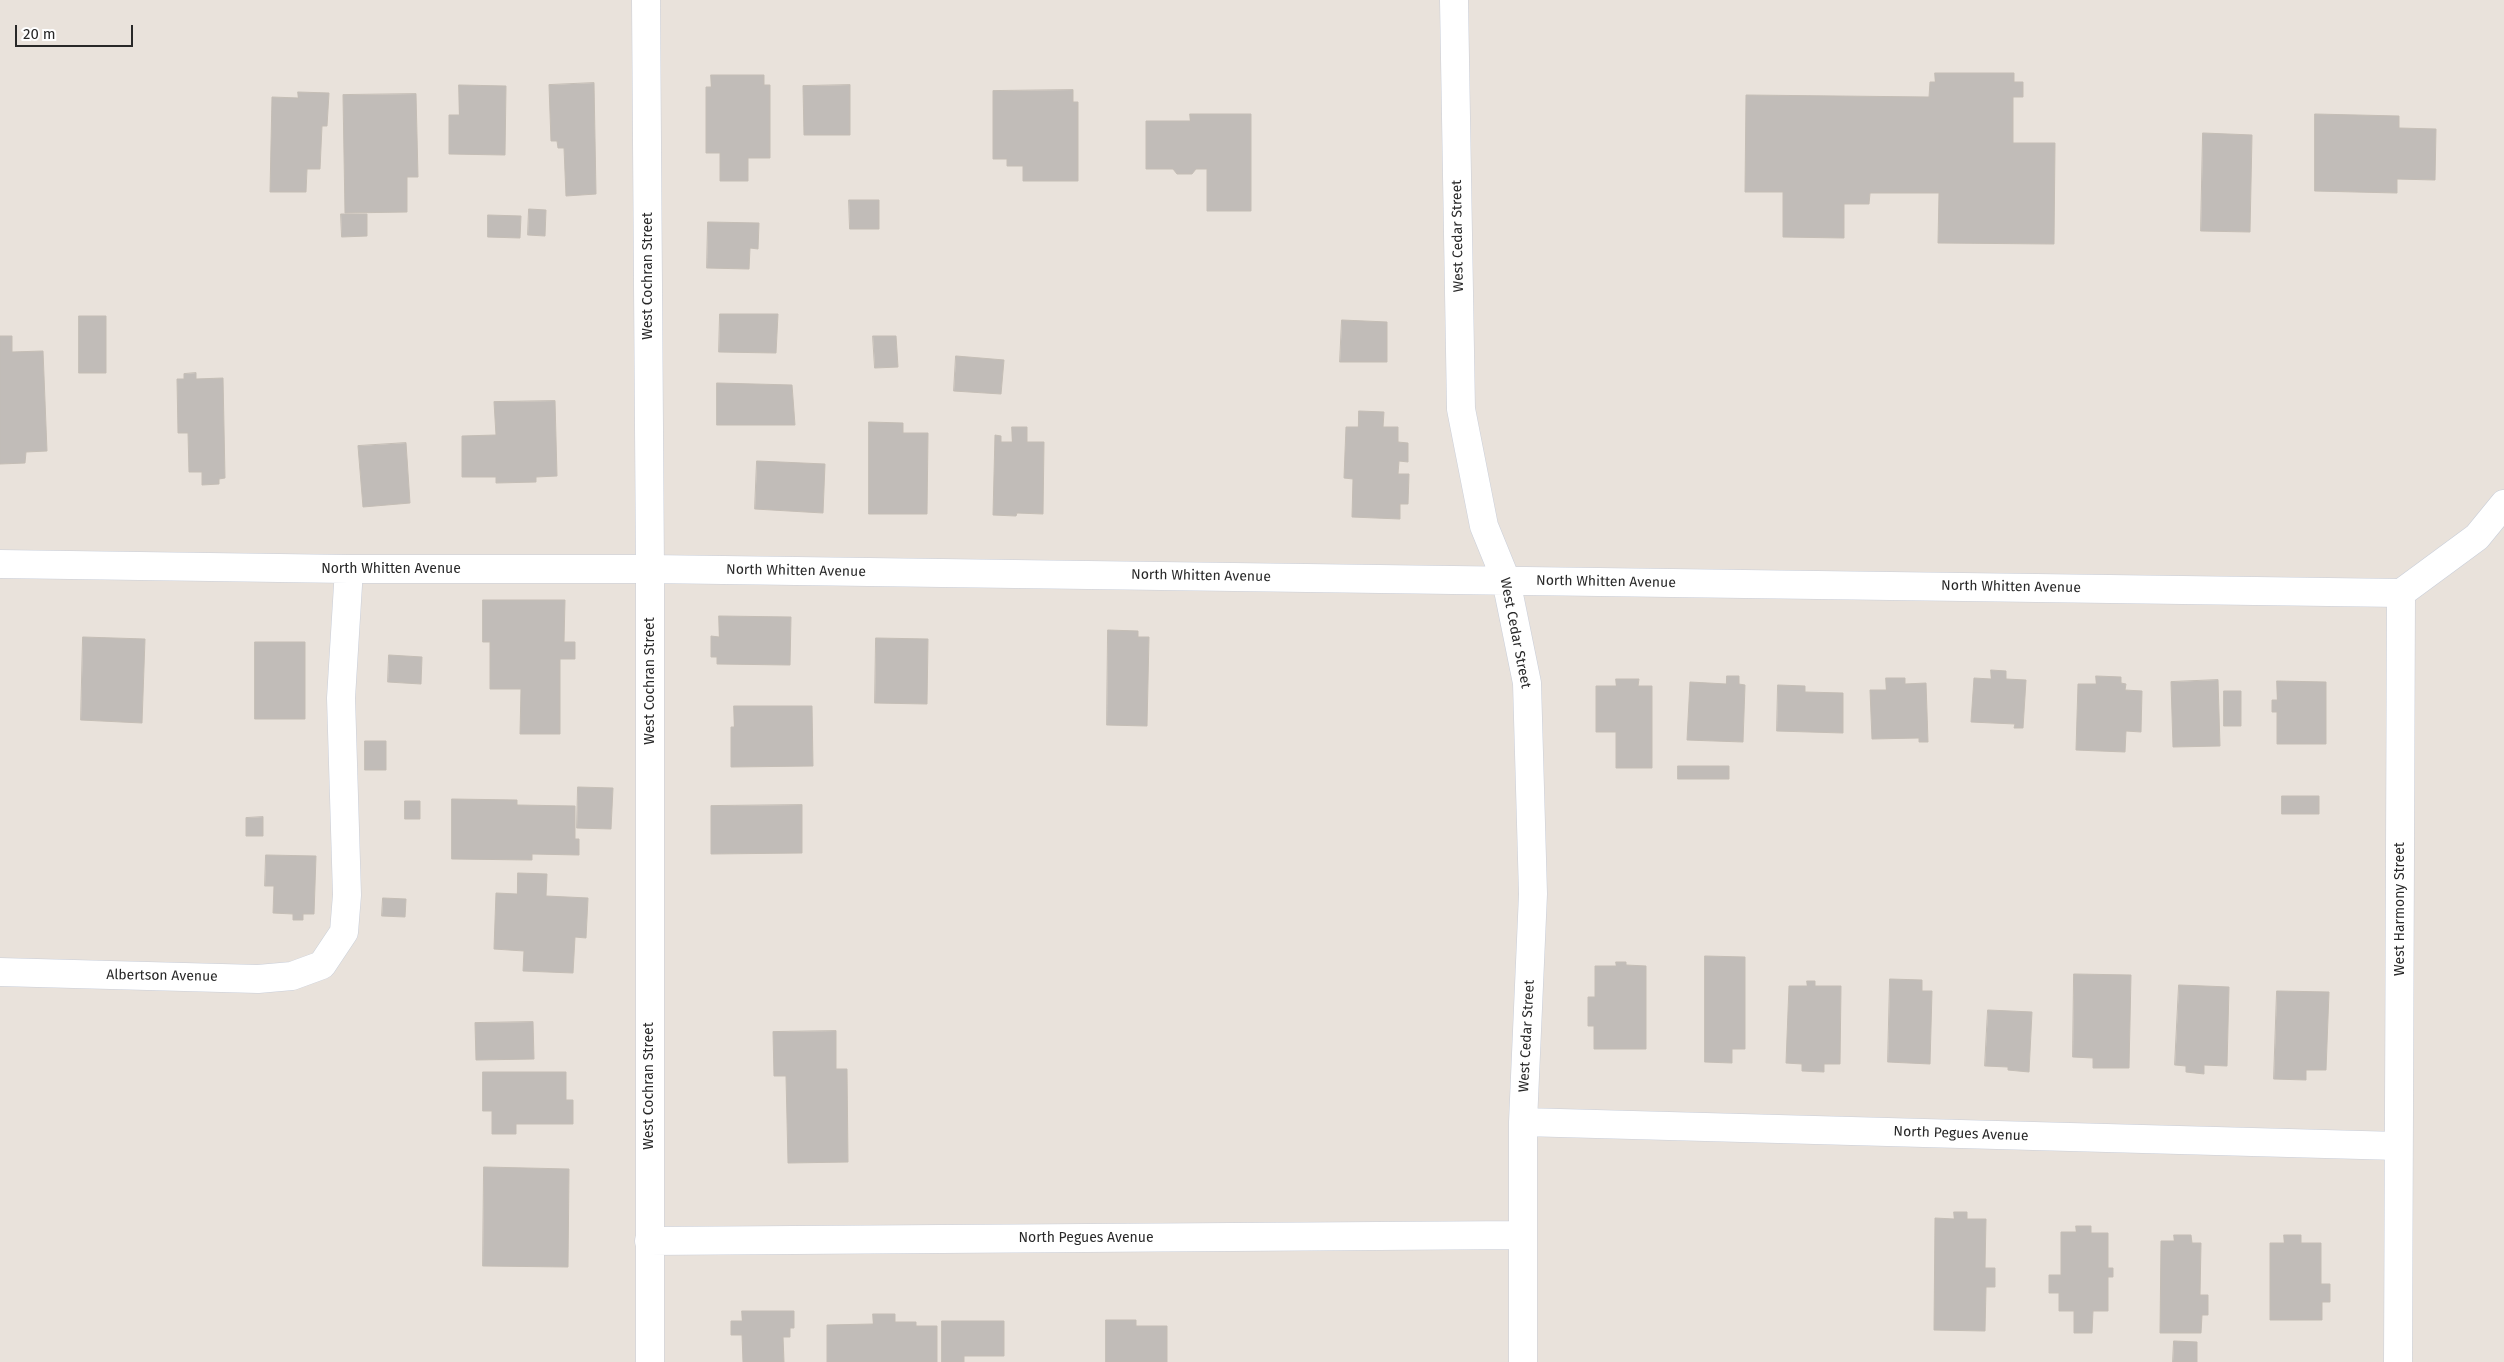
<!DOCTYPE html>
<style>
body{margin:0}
#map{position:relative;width:2504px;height:1362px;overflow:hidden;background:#e9e2db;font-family:"Fira Sans",sans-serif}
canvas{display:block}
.scale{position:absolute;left:15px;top:25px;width:118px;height:22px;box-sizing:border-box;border:2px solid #282828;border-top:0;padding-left:6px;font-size:15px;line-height:18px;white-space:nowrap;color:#282828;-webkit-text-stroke:4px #fff;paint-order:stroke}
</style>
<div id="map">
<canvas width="2504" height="1362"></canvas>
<div class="scale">20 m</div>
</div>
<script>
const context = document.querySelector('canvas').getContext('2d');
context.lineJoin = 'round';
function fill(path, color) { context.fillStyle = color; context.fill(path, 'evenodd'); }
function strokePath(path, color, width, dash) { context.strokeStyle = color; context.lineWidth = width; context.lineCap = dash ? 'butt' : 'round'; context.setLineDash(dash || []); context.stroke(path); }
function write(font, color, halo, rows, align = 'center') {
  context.font = font + ' "Fira Sans",sans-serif'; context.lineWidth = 4; context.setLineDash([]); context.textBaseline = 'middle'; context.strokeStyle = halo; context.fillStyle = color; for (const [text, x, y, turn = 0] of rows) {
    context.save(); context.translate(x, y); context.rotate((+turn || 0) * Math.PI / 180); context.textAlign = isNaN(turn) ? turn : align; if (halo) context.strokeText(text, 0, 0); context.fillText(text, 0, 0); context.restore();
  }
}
const building = new Path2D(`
 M 1935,73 L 2014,73 L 2014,82 L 2023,82 L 2023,97 L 2013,97 L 2013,143 L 2055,143 L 2054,244 L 1938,243 L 1939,193 L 1870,193 L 1869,204 L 1844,204 L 1844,238 L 1783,237 L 1783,192 L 1745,192 L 1746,95 L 1929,97 L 1930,82 L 1935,82 Z
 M 711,75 L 764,75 L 764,85 L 770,85 L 770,158 L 748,158 L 748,181 L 720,181 L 720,153 L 706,153 L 706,87 L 711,87 Z
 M 594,83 L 596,194 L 566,196 L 564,148 L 558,148 L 557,141 L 551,141 L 549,85 Z
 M 459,85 L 506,86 L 505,155 L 449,154 L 449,115 L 459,115 Z
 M 850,85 L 850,135 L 804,135 L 803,86 Z
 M 1073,90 L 1073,102 L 1078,102 L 1078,181 L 1023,181 L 1023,166 L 1007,166 L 1007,159 L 993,159 L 993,91 Z
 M 298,92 L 329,93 L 327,126 L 322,126 L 320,169 L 307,169 L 306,192 L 270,192 L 272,97 L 298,98 Z
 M 416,94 L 418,177 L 407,177 L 407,212 L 345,213 L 343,95 Z
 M 1190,114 L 1251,114 L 1251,211 L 1207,211 L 1207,169 L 1196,169 L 1192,174 L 1177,174 L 1173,169 L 1146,169 L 1146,121 L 1190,121 Z
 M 2315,114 L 2399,116 L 2399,128 L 2436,129 L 2435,180 L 2397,179 L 2397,193 L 2315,191 Z
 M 2203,133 L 2252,135 L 2250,232 L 2201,231 Z
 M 849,200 L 879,200 L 879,229 L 850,229 Z
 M 529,209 L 546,210 L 545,236 L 528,235 Z
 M 341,214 L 367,214 L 367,236 L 342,237 Z
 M 488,215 L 521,216 L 520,238 L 488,237 Z
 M 708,222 L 759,223 L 758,249 L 750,248 L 749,269 L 707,268 Z
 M 720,314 L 778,314 L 776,353 L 719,352 Z
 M 79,316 L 106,316 L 106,373 L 79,373 Z
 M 1342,320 L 1387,322 L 1387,362 L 1340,362 Z
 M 0,336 L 12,336 L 12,352 L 43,351 L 47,451 L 26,452 L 25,463 L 0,464 Z
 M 873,336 L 896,336 L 898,367 L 875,368 Z
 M 956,356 L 1004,360 L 1001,394 L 954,391 Z
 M 196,373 L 196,379 L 223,378 L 225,478 L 219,479 L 219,484 L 202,485 L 202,472 L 189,472 L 188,433 L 178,433 L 177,379 L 184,379 L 184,374 Z
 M 717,383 L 792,385 L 795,425 L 717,425 Z
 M 555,401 L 557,476 L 536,477 L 536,482 L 496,483 L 496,477 L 462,477 L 462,436 L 496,435 L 494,402 Z
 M 1359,411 L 1384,412 L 1383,427 L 1398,427 L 1398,442 L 1408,443 L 1408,462 L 1399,461 L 1398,474 L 1409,474 L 1408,504 L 1400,504 L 1400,519 L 1352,517 L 1353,479 L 1344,478 L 1346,427 L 1358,427 Z
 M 869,422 L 903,423 L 903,433 L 928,433 L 927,514 L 869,514 Z
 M 1012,427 L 1027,427 L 1027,442 L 1044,442 L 1043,514 L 1017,513 L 1016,516 L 993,515 L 995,435 L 1001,436 L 1001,442 L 1012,442 Z
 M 406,443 L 410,503 L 363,507 L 358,446 Z
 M 757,461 L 825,464 L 823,513 L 755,509 Z
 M 483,600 L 565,600 L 564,642 L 575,642 L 575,659 L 560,659 L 560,734 L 520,734 L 521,689 L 490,689 L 490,642 L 483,642 Z
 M 719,616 L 791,617 L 790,665 L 717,664 L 717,657 L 711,657 L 711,636 L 719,637 Z
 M 1108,630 L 1138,631 L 1138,637 L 1149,637 L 1147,726 L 1107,725 Z
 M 83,637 L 145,639 L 142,723 L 81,720 Z
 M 876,638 L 928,639 L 927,704 L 875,703 Z
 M 255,642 L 305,642 L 305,719 L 255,719 Z
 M 389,655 L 422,657 L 421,684 L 388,682 Z
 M 1991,670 L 2006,671 L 2006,679 L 2026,680 L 2023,728 L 2014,728 L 2015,724 L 1971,722 L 1974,678 L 1991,679 Z
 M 1727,676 L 1739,676 L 1739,684 L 1745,685 L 1743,742 L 1687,740 L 1690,682 L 1726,684 Z
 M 2096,676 L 2121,677 L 2121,683 L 2126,684 L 2125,690 L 2142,691 L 2141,732 L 2126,731 L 2125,752 L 2076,750 L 2078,684 L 2096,684 Z
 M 1886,678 L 1905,678 L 1905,684 L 1926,683 L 1928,742 L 1919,742 L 1919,738 L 1872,739 L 1870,690 L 1886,690 Z
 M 1616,679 L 1639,679 L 1638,686 L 1652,686 L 1652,768 L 1616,768 L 1616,732 L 1596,732 L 1596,686 L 1616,686 Z
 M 2218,680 L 2220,746 L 2173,747 L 2171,682 Z
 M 2277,681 L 2326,682 L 2326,744 L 2277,744 L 2277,712 L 2272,712 L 2272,700 L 2277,700 Z
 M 1778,685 L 1805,686 L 1805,692 L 1843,693 L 1843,733 L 1777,731 Z
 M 2224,691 L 2241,691 L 2241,726 L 2224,726 Z
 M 734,706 L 812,706 L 813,766 L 731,767 L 731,727 L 734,727 Z
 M 365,741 L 386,741 L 386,770 L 365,770 Z
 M 1678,766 L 1729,766 L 1729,779 L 1678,779 Z
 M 578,787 L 613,788 L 611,829 L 577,828 Z
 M 2282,796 L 2319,796 L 2319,814 L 2282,814 Z
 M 452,799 L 517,800 L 517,805 L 575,806 L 575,839 L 579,839 L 579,855 L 532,854 L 532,860 L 452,859 Z
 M 405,801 L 420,801 L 420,819 L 405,819 Z
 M 802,805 L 802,853 L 711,854 L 711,806 Z
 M 263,817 L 263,836 L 246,836 L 246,818 Z
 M 266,855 L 316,856 L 314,914 L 303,914 L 303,920 L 293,920 L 293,914 L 273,913 L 274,886 L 265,886 Z
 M 518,873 L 547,874 L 546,896 L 588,898 L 586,938 L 575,937 L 573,973 L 523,971 L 524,951 L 494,949 L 496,893 L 517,894 Z
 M 383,898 L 406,899 L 405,917 L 382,916 Z
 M 1705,956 L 1745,957 L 1745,1049 L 1732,1049 L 1732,1063 L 1705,1062 Z
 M 1616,962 L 1626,962 L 1626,965 L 1646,966 L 1646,1049 L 1594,1049 L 1594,1026 L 1588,1026 L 1588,997 L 1595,997 L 1595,966 L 1616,966 Z
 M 2074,974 L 2131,975 L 2129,1068 L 2093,1068 L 2093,1058 L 2073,1057 Z
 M 1890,979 L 1922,980 L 1922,991 L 1932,991 L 1930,1064 L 1888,1062 Z
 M 1807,981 L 1815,981 L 1815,986 L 1841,986 L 1840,1064 L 1824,1064 L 1824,1072 L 1802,1071 L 1802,1064 L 1786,1063 L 1789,986 L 1807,986 Z
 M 2179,985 L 2229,987 L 2227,1066 L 2204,1065 L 2204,1074 L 2186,1072 L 2186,1066 L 2175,1065 Z
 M 2277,991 L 2329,992 L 2326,1070 L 2306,1070 L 2306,1080 L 2274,1079 Z
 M 1988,1010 L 2032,1012 L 2029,1072 L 2008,1070 L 2008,1067 L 1985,1066 Z
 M 533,1022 L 534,1059 L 476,1060 L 475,1023 Z
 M 836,1031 L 836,1069 L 847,1069 L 848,1162 L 788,1163 L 786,1076 L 774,1076 L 773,1032 Z
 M 483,1072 L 566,1072 L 566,1100 L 573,1100 L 573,1124 L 516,1124 L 516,1134 L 492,1134 L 492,1111 L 483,1111 Z
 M 484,1167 L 569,1169 L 568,1267 L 483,1266 Z
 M 1954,1212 L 1967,1212 L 1967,1219 L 1986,1219 L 1985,1268 L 1995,1268 L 1995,1287 L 1986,1287 L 1985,1331 L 1934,1330 L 1935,1218 L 1954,1219 Z
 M 2076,1226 L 2091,1226 L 2091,1233 L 2108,1233 L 2108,1268 L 2113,1268 L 2113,1277 L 2108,1277 L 2108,1311 L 2093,1311 L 2092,1333 L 2074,1333 L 2074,1311 L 2059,1311 L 2059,1293 L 2049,1293 L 2049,1275 L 2061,1275 L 2061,1232 L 2076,1232 Z
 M 2174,1235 L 2191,1235 L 2192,1243 L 2201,1243 L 2200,1295 L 2208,1295 L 2208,1315 L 2202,1315 L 2201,1333 L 2160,1333 L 2161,1241 L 2174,1241 Z
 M 2284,1235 L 2301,1235 L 2301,1243 L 2321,1243 L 2321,1284 L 2330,1284 L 2330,1302 L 2322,1302 L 2322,1320 L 2270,1320 L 2270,1243 L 2284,1243 Z
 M 742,1311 L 794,1311 L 794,1328 L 790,1328 L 790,1337 L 783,1337 L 784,1362 L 743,1362 L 742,1335 L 731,1335 L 731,1321 L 742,1321 Z
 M 873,1314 L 895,1314 L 895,1322 L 916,1322 L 916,1326 L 937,1326 L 937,1362 L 827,1362 L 827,1325 L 873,1324 Z
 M 1106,1320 L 1136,1320 L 1136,1326 L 1167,1326 L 1167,1362 L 1106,1362 Z
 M 942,1321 L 1004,1321 L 1004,1356 L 964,1356 L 964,1362 L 942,1362 Z
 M 2174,1341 L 2197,1342 L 2197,1362 L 2173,1362 Z`);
const street = new Path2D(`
 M 646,0 L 650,569 L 650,1362
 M 1454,0 L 1461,409 L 1484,526 L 1506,580 L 1527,683 L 1533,894 L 1523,1122 L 1523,1362
 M 0,564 L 349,569 L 650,569 L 2401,593
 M 0,972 L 258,979 L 292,976 L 322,965 L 344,932 L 347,895 L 341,698 L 349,569
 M 1523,1122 L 2398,1146
 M 649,1241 L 1523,1235`);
const secondary = new Path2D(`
 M 2398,1362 L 2401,593 L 2477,537 L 2504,504`);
const streetNames = [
 ["West Cedar Street",1458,236,-91],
 ["West Cochran Street",648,276,-90],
 ["North Whitten Avenue",391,569],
 ["North Whitten Avenue",796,571,1],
 ["North Whitten Avenue",1201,576,1],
 ["North Whitten Avenue",1606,582,1],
 ["North Whitten Avenue",2011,587,1],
 ["West Cedar Street",1515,633,79],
 ["West Cochran Street",650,681,-90],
 ["West Harmony Street",2400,909,-90],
 ["Albertson Avenue",162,976,1],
 ["West Cedar Street",1527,1036,-87],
 ["West Cochran Street",649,1086,-90],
 ["North Pegues Avenue",1961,1134,2],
 ["North Pegues Avenue",1086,1238]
];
fill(building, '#c1bcb8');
strokePath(building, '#c4bdb5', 1);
strokePath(street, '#c9ced9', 29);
strokePath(secondary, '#c9ced9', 29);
strokePath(street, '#fff', 28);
strokePath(secondary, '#fff', 28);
write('14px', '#282828', '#fff', streetNames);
</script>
